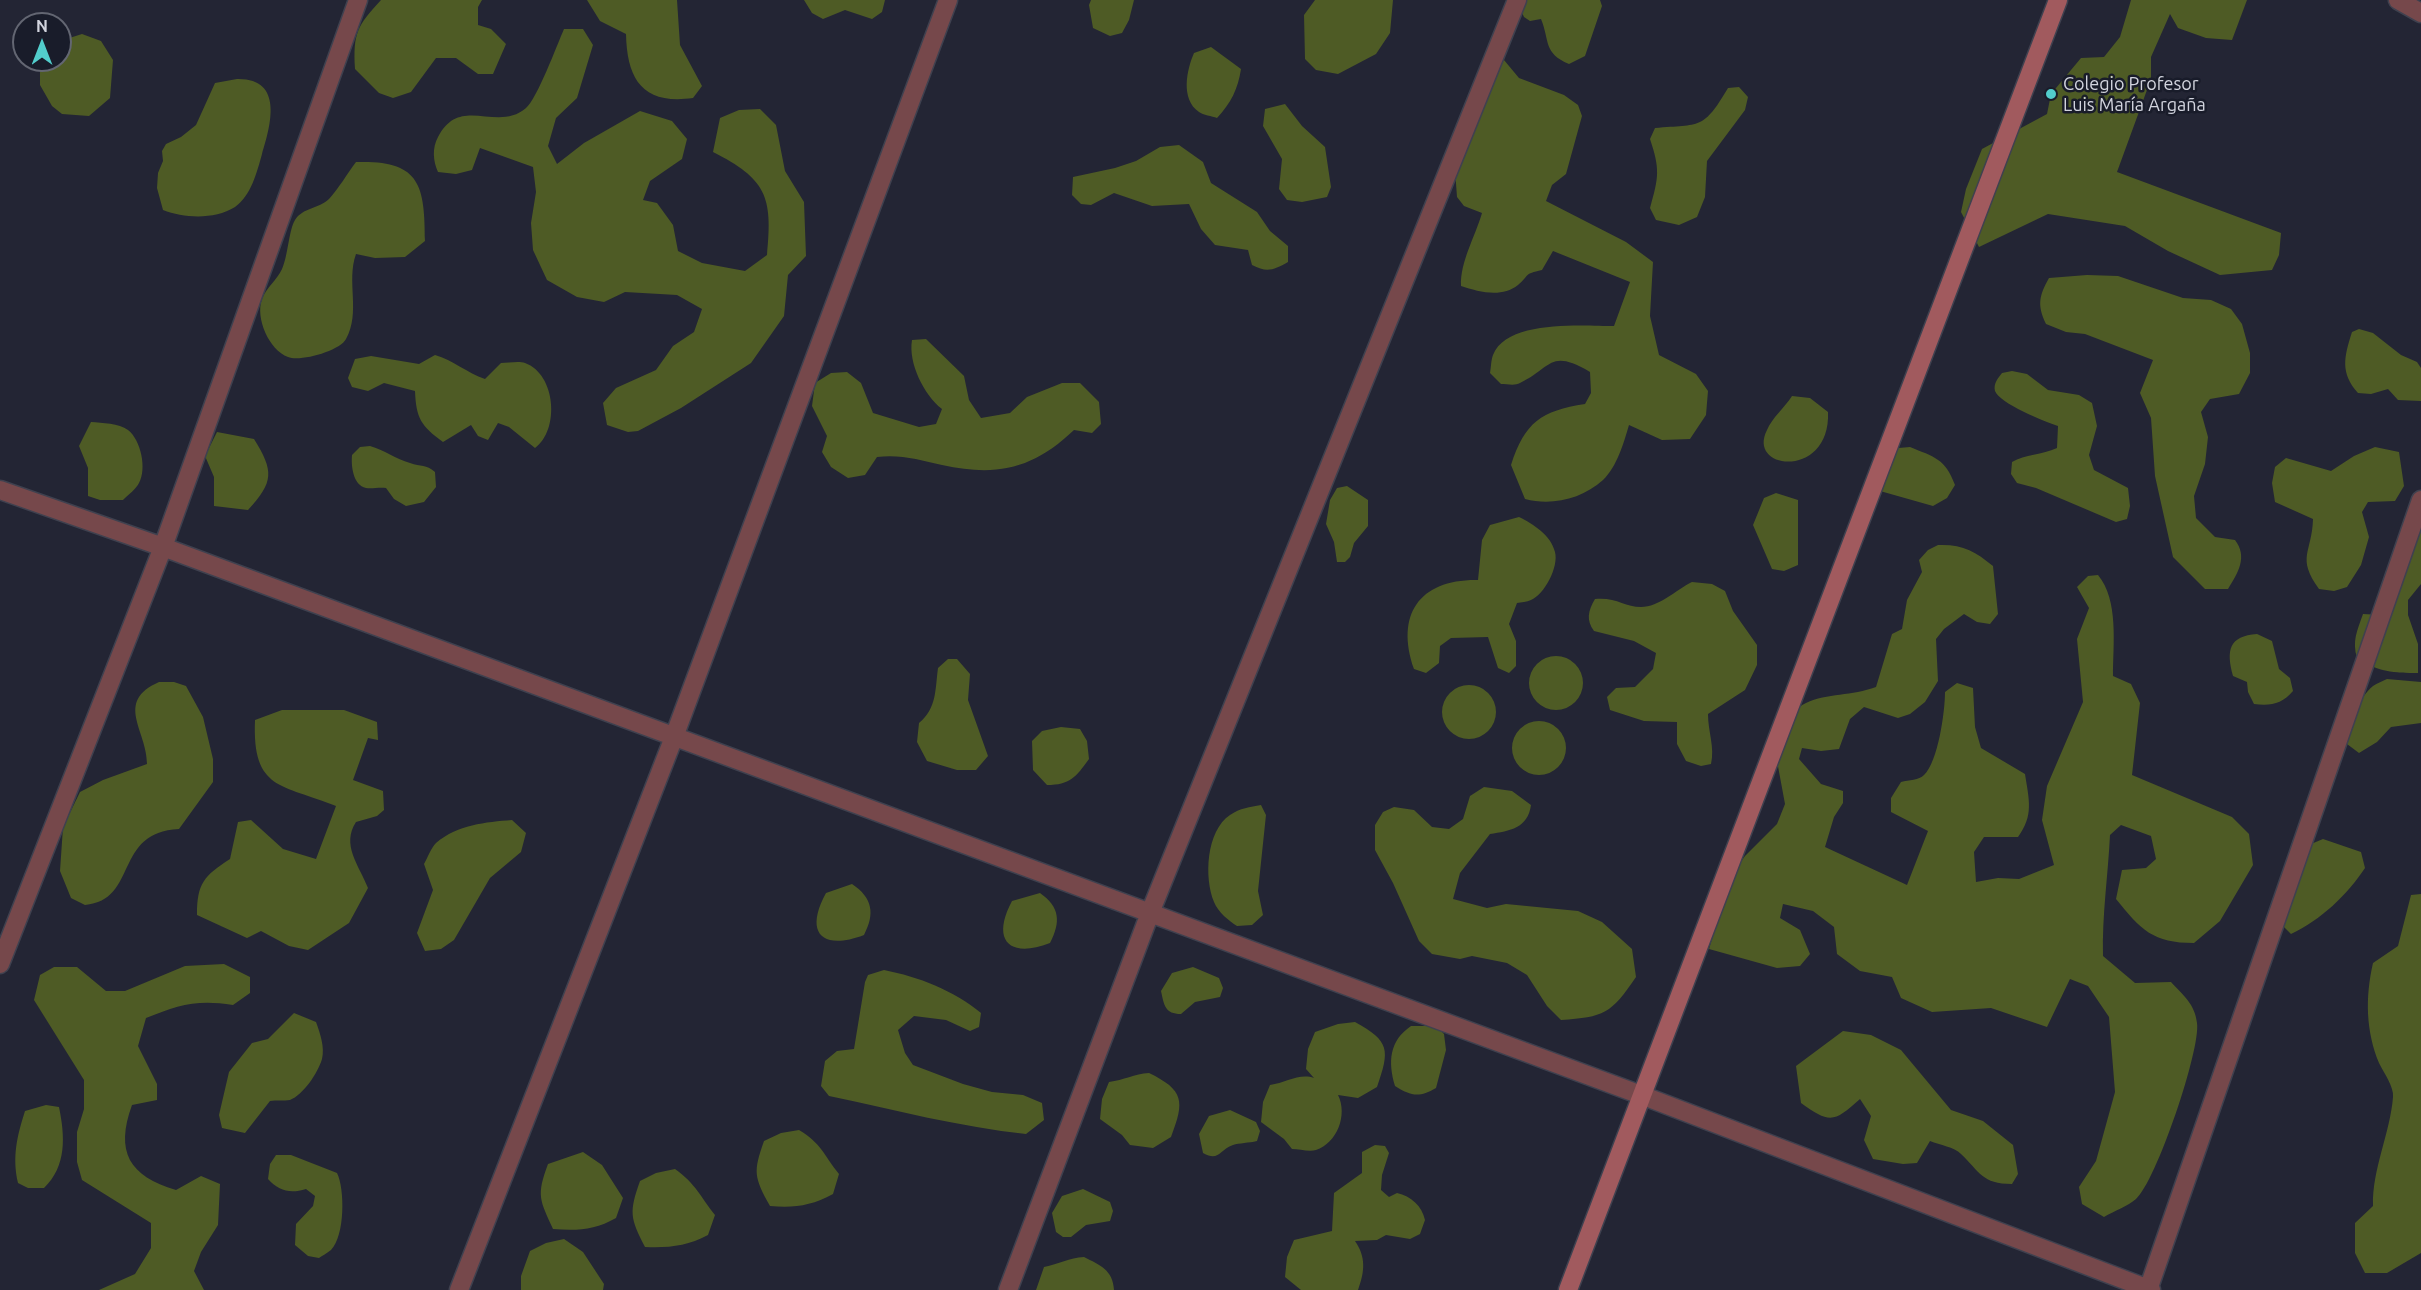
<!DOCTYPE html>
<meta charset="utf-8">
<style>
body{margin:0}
#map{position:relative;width:2421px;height:1290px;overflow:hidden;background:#232534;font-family:Ubuntu,sans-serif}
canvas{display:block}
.north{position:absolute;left:12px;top:12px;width:60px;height:60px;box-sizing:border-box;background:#191c2a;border:2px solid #636672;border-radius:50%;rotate:0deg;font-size:16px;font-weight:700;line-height:24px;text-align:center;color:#d2d4de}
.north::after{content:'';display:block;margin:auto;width:21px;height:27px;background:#52cdcc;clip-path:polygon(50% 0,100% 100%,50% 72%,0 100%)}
</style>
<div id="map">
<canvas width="2421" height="1290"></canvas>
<div class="north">N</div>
</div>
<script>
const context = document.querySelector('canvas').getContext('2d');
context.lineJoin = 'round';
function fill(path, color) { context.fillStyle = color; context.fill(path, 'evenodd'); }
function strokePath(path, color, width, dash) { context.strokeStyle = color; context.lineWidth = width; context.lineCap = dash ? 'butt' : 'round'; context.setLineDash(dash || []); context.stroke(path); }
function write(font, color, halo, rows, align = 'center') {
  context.font = font + ' Ubuntu,sans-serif'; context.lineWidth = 5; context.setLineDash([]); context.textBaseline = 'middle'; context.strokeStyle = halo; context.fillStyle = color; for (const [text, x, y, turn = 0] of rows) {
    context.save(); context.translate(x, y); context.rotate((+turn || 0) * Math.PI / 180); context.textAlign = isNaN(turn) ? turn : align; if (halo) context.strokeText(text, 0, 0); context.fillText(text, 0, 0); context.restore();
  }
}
const forest = new Path2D(`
 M 381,0 L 482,0 L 478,7 L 478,25 L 491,29 L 506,44 L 493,74 L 478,74 L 456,58 L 436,58 L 411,92 L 393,98 L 379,93 L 355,69 C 353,33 357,26 381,0 Z
 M 587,0 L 677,0 L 680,45 L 702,86 L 693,98 C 643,105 627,80 626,34 L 600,21 Z
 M 804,0 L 885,0 L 882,12 L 872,19 L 845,10 L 823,19 L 812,13 Z
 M 1091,0 L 1134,0 L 1129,20 L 1122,33 L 1110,36 L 1093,28 L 1089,5 Z
 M 1315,0 L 1393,0 L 1390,33 L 1376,54 L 1338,74 L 1316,70 L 1305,59 L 1304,15 Z
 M 1516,0 L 1600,0 L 1602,6 L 1585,56 L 1569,64 C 1543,53 1550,41 1541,19 L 1530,21 L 1524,17 Z
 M 2131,0 L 2247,0 L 2232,40 L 2206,38 L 2178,28 L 2170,14 L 2151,57 L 2151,79 L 2117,172 L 2281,233 L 2279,255 L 2272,270 L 2220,275 L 2168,251 L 2125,226 L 2048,214 L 1979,247 L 1961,212 L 1966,189 L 1982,149 L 2047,114 L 2051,94 L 2081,58 L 2104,57 L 2120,37 Z
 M 564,29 L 583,29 L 593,45 L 577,98 L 556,118 L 548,146 L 557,164 L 584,143 L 640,111 L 672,121 L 687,139 L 682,159 L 650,181 L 643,200 L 657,203 L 673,225 L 678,251 L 702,263 L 745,271 L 767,255 C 773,196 766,179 713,152 L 720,118 L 739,110 L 760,109 L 776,125 L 785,171 L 804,202 L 806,256 L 788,275 L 784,316 L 751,363 L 681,408 L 638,431 L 628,432 L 607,425 L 603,403 L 616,388 L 656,370 L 673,346 L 694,332 L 702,309 L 677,295 L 625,292 L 604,302 L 577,297 L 547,280 L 533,250 L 531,223 L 536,192 L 533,167 L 480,148 L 472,170 L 456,174 L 438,172 C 433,161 432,148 438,137 C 460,94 497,133 526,108 C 537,99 557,45 564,29 Z
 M 82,34 L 101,41 L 113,60 L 110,98 L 89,116 L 62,114 L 52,106 L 40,85 L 40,60 L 60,60 L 60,41 Z
 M 1211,47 L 1241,69 C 1238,89 1231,103 1217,118 C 1212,116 1203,115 1199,112 C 1180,99 1187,69 1194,53 Z
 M 1504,60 L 1519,78 L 1564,95 L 1578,105 L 1582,116 L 1566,174 L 1552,185 L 1546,201 L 1626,242 L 1653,262 L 1650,316 L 1659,355 L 1696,374 L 1708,391 L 1706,415 L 1690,439 L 1662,440 L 1629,425 C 1624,442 1617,467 1603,480 C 1582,499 1552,506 1525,499 L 1511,465 C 1525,422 1541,411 1585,404 L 1591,393 L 1590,372 C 1549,348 1552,368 1520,383 C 1515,386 1507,384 1501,384 L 1490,373 C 1491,368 1491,360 1493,355 C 1507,319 1584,326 1614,326 L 1630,282 L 1553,251 L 1542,270 C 1523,274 1530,275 1518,285 C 1502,298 1479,292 1461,286 C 1460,262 1475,237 1482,213 L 1464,206 L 1457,197 L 1454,157 L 1489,62 Z
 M 237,79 C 284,78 271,125 262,154 C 257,172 251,196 235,207 C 214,220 184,218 163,210 L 157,188 L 158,173 L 163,161 L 162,151 L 166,144 L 181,137 L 196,125 L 215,83 Z
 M 1739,87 L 1748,97 L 1745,110 L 1707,161 L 1705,197 L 1697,217 L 1679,225 L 1656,220 L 1650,208 C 1659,177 1660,169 1650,139 L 1655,128 C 1701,124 1703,130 1728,88 Z
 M 1285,104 L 1302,126 L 1325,147 L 1331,187 L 1327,197 L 1302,202 L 1287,200 L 1279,189 L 1282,159 L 1263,126 L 1265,109 Z
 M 1179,145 L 1203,162 L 1211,183 L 1257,212 L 1270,231 L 1288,246 L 1288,262 C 1274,270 1267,273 1252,265 L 1248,250 L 1215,245 L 1201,229 L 1189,204 L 1152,206 L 1114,193 L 1091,205 L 1081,204 L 1072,195 L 1073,177 L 1115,168 L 1136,161 L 1160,147 Z
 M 356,162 C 419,160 425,183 425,241 L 405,257 L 375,258 L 356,254 C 346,282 361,312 346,339 C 340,351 300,362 288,357 C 269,350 255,318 262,299 C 266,288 277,280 282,269 C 288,256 289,229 295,220 C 302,208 320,208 329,199 C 339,188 347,174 356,162 Z
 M 2087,275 L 2118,276 L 2183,298 L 2211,300 L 2231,309 L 2242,324 L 2250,353 L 2250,373 L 2239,394 L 2210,399 L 2201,412 L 2208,437 L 2205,464 L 2194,496 L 2196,518 L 2215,537 L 2235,540 C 2248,557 2238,573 2228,589 L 2205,589 L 2173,557 L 2155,476 L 2151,418 L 2140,393 L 2153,360 L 2085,334 L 2066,332 L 2046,324 C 2037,305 2039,296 2049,278 Z
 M 2359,329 L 2373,333 L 2401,355 L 2417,362 L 2421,368 L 2421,401 L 2398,400 L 2388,389 L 2371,394 L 2358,393 C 2340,373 2344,357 2352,332 Z
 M 926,339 L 964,376 L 969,400 L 981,418 L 1010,413 L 1027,397 L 1062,383 L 1080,383 L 1099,402 L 1101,424 L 1092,433 L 1074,430 C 1033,469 997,477 942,465 C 920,460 900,454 877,457 L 865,475 L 848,478 L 831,467 L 822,452 L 827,436 L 812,406 L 815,383 L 831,373 L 847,372 L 861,383 L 873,413 L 919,427 L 936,424 L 942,409 C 924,395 908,363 912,340 Z
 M 435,355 C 453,360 467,373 485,379 L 501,363 C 508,363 519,361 525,363 C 556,374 560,430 535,448 L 509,427 L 498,423 L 488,440 L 478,436 L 471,425 L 443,442 C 421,426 416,418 415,391 L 384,383 L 368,391 L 352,387 L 348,378 L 355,359 L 371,356 L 419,364 Z
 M 2012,371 L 2027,374 L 2048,390 L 2079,395 L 2092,403 L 2097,426 L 2089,455 L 2094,470 L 2128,488 L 2130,506 L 2127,519 L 2116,522 L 2036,488 L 2017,483 L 2011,474 L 2012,462 C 2025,454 2042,455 2057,448 L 2058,426 C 2045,422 1999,403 1995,391 C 1993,384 1998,378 2002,373 Z
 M 1792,396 L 1810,398 L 1828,412 C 1831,479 1746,471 1767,430 C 1772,418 1785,407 1792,396 Z
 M 91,422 C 102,423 119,423 128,430 C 141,440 147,469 139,483 C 136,489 128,495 123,500 L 100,500 L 88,496 L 88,468 L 79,446 Z
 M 217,432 L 254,439 C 274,471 274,482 248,510 L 214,506 L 214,477 L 205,456 Z
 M 370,446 C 384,450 396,459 410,463 C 421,467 426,464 435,472 L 436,487 L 424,502 L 406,506 L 394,499 L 386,488 C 379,487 372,489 366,488 C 353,485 351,466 352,455 L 360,447 Z
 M 1910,447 C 1934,457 1945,458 1955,485 L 1947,498 L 1933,506 L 1880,491 L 1867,479 L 1875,455 L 1887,449 Z
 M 2375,447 L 2399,452 L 2404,486 L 2395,501 L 2368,502 L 2362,512 L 2369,537 L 2361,565 L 2347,587 L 2334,591 L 2319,589 C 2296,557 2312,553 2313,519 L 2275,502 L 2272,483 L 2275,467 L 2286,458 L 2331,471 L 2354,456 Z
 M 1347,486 L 1368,500 L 1368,526 L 1354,543 L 1350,557 L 1345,562 L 1337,562 L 1334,542 L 1326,524 L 1330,500 L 1337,488 Z
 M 1776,493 L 1798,500 L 1798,565 L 1784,571 L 1772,569 L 1753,525 L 1764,498 Z
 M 1519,517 C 1533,524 1551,535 1555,552 C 1559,567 1544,595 1531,600 C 1527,602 1521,602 1517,603 L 1509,624 L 1516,641 L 1516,666 L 1509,673 L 1498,668 L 1488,637 L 1451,638 L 1440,646 L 1439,663 L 1426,673 L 1414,669 C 1395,614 1420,579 1478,580 L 1482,540 L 1490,525 Z
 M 2421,529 L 2421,584 L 2408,600 L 2408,615 L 2418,644 L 2418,673 C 2394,673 2378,672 2357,658 C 2352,641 2357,631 2363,614 L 2382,615 Z
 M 1938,545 C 1962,544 1975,551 1993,566 L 1998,614 L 1990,624 L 1977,622 L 1964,614 L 1944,629 L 1936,639 L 1938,681 L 1925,702 L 1910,714 L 1898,718 L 1864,707 L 1850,719 L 1839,749 L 1821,751 L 1802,748 L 1799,759 L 1821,784 L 1843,791 L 1843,803 L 1834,817 L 1825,847 L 1907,885 L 1928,831 L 1891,812 L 1891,798 L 1901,782 C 1909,780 1919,780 1924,775 C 1938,762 1945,712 1945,692 L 1957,683 L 1973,688 L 1975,727 L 1981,748 L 2025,774 C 2029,800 2034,815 2018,837 L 1984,837 L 1974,852 L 1976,882 L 1998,878 L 2019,879 L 2054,865 L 2042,820 L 2047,786 L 2083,702 L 2077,639 L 2089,608 L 2077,587 L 2088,576 L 2098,575 C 2119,600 2113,645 2113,676 L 2131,684 L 2140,703 L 2132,775 L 2232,817 L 2249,834 L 2253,865 L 2220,921 L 2194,943 C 2153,943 2141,930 2116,899 L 2122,870 L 2146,868 L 2156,859 L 2151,836 L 2121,825 L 2110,835 C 2108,876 2102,915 2103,956 L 2135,983 L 2171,982 C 2183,995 2195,1004 2197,1023 C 2201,1049 2156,1182 2136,1199 C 2128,1206 2114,1211 2104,1217 L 2082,1204 L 2079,1187 L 2096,1161 L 2115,1092 L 2109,1017 L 2088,986 L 2070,979 L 2047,1027 L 1991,1008 L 1932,1012 L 1901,998 L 1892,977 L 1860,971 L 1837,954 L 1834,927 L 1813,911 L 1783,904 L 1780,918 L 1800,930 L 1810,954 L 1800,966 L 1777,968 L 1709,949 L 1730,877 L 1745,856 L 1777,824 L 1785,804 L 1777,761 L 1781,726 C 1788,719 1797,707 1806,703 C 1827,693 1852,696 1876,687 L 1892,634 L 1902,629 L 1907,600 L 1922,572 L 1919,560 L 1928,550 Z
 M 1692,582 L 1712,584 L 1725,591 L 1733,611 L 1757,645 L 1757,665 L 1745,690 L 1708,714 C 1708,732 1715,747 1711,764 L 1701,766 L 1686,761 L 1677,744 L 1677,722 L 1644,721 L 1610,710 L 1607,697 L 1616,688 L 1635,687 L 1653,669 L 1656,653 L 1634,641 L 1594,631 C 1586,620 1588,611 1595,599 C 1616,597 1625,607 1641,607 C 1659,607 1676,590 1692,582 Z
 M 2257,634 L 2272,641 L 2279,669 L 2290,678 L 2293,691 C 2282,704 2271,706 2254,704 L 2248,692 L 2247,682 L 2233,676 C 2226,650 2229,636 2257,634 Z
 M1529 683a27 27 0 1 1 54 0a27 27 0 1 1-54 0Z
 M 948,659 L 957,659 L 970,674 L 968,700 L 988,756 L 976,770 L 957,770 L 927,761 L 917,742 L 919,723 C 937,708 935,690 938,668 Z
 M 2387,679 L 2421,682 L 2421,723 L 2391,727 L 2377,742 L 2359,753 L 2347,744 C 2347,727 2359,697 2373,686 C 2377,683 2383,681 2387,679 Z
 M 159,682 L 174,682 L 186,686 L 203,717 L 213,759 L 213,782 L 179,829 C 113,832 139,900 85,905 L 71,898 L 60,871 L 63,827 L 80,792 L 103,780 L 147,764 C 147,730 114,702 159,682 Z
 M1442 712a27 27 0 1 1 54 0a27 27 0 1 1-54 0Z
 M 282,710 L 344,710 L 377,722 L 378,740 L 368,738 L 353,780 L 383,791 L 384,810 L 377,816 L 356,822 C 341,845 359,865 368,888 L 349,923 L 308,950 L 289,946 L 261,931 L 247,938 L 197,915 C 197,883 204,876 230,859 L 238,822 L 251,820 L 283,849 L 316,859 L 336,806 C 282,784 252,791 255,720 Z
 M1512 748a27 27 0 1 1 54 0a27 27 0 1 1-54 0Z
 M 1061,727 L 1080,729 L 1087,741 L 1089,759 C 1076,777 1070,785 1047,785 L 1033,770 L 1032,741 L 1042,731 Z
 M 1484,787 L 1512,791 L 1531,805 C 1528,828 1510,831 1490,834 L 1460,873 L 1453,899 L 1487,908 L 1506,904 L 1578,911 L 1602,922 L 1632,949 L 1636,977 C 1611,1014 1604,1017 1561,1020 L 1547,1006 L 1527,975 L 1507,963 L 1472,956 L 1460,959 L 1432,954 L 1419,941 L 1393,883 L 1375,850 L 1375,825 L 1383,812 L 1394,807 L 1414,810 L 1432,827 L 1449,829 L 1463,819 L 1470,796 Z
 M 1261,805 L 1266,815 L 1258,891 L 1263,915 L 1252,925 L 1237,926 C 1229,921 1218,912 1214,902 C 1204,878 1206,831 1230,815 C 1240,808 1250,807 1261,805 Z
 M 512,820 L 526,833 L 521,852 L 490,878 L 454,940 L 441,949 L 425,951 L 417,933 L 433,890 L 424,864 C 428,857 431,848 436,843 C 457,825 486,822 512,820 Z
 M 2323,839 L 2361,852 L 2365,868 C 2347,895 2321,920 2291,934 L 2280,923 L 2299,849 Z
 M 852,884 C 873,898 875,914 864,935 C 822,951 804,933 826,893 Z
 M 1040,893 C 1060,907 1061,922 1050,943 C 1009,959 991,940 1012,901 Z
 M 2421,894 L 2421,1253 L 2387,1273 L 2365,1273 L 2355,1253 L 2355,1223 L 2373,1206 C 2372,1169 2390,1134 2393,1097 C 2394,1087 2384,1073 2379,1063 C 2366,1031 2365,998 2373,963 L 2398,946 L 2411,895 Z
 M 224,964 L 250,977 L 250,993 L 233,1005 C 197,999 178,1005 146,1018 L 138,1046 L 157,1084 L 157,1100 L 132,1105 C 115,1152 129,1176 176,1190 L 201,1176 L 220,1184 L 218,1225 L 201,1252 L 194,1271 L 204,1290 L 99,1290 L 135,1274 L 151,1248 L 151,1223 L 82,1180 L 77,1162 L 77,1132 L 84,1109 L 84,1080 L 34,1000 L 40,975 L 54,967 L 77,967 L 106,991 L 125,991 L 185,966 Z
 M 1193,967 L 1219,978 L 1223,988 L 1220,997 L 1195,1002 L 1181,1014 C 1165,1014 1164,1005 1161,991 L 1172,973 Z
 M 884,970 C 919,977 953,990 981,1013 L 979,1027 L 970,1031 L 946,1020 L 914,1016 L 898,1030 L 905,1053 L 913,1065 L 963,1084 L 992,1092 L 1023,1095 L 1042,1103 L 1044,1120 L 1026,1134 C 960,1127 895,1110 829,1096 L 821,1086 L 825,1061 L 837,1051 L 854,1049 L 865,982 L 868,975 Z
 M 294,1013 L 316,1022 C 320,1033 325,1047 322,1059 C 318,1073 303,1095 290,1100 C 284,1101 276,1100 270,1101 L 245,1133 L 222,1128 L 219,1115 L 229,1072 L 252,1043 L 268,1039 Z
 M 1355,1022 C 1390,1041 1390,1050 1377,1087 L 1358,1098 L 1338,1095 C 1348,1115 1337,1143 1316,1150 C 1309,1152 1299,1149 1292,1149 L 1284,1139 L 1261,1122 L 1263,1102 L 1270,1085 C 1286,1083 1299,1073 1314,1078 L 1306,1069 L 1308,1049 L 1315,1032 L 1338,1024 Z
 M 1411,1026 L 1436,1026 L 1444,1034 L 1446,1050 L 1436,1088 C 1419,1098 1411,1096 1395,1086 C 1388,1062 1389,1041 1411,1026 Z
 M 1843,1031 L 1871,1035 L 1901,1050 L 1951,1110 L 1983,1121 L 2013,1145 L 2018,1174 L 2012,1184 C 1982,1184 1980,1172 1961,1154 C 1954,1147 1940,1145 1930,1141 L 1917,1163 L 1903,1164 L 1873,1159 L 1864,1140 L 1871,1116 L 1860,1099 C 1835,1121 1831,1125 1801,1103 L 1796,1066 Z
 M 1149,1073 C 1184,1090 1185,1101 1171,1137 L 1153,1148 L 1130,1145 L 1122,1135 L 1100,1119 L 1102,1099 L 1109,1082 C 1124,1080 1134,1074 1149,1073 Z
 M 46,1105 L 59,1107 C 65,1136 67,1166 44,1188 L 28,1188 L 18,1183 C 12,1157 17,1136 25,1111 Z
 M 1230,1110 L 1256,1122 L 1260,1131 L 1257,1141 C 1249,1143 1239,1143 1233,1145 C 1219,1150 1219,1162 1203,1153 L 1199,1134 L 1209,1116 Z
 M 799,1130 C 822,1144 823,1154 839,1174 L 833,1194 C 811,1206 794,1208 770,1206 C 754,1177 753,1172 764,1141 L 781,1133 Z
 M 1375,1145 L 1385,1146 L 1389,1153 L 1382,1175 L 1381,1190 L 1389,1197 L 1397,1193 C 1411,1196 1422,1206 1425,1220 L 1420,1234 L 1410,1239 L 1386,1235 L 1377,1240 L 1355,1241 C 1366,1257 1365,1271 1358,1290 L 1301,1290 L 1285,1277 L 1287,1257 L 1294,1240 L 1332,1231 L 1334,1193 L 1362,1173 L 1362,1152 Z
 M 583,1152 L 602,1165 L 623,1198 L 616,1218 C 595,1230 577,1231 553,1229 C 540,1200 536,1196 548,1164 Z
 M 276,1155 L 291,1155 L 337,1173 C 345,1189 345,1236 331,1250 C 327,1253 322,1256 319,1258 L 308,1256 L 295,1245 L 296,1224 L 313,1206 L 315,1196 L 306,1189 C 290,1194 279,1191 268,1179 L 270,1164 Z
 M 675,1169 C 696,1184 700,1196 715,1215 L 708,1235 C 687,1246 669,1248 645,1247 C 630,1218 629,1212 640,1181 L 656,1173 Z
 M 1083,1189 L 1110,1202 L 1113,1211 L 1110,1221 L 1086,1225 L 1071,1237 L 1063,1237 L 1056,1232 L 1052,1213 L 1062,1196 Z
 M 564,1239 L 583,1252 L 604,1284 L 603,1290 L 521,1290 L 521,1276 L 530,1251 L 546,1243 Z
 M 1084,1257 C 1100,1265 1113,1270 1114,1290 L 1036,1290 L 1044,1267 C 1059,1264 1069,1258 1084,1257 Z`);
const street = new Path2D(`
 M 2398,0 L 2421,13
 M 0,490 L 163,547 L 1641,1095 L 2151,1290
 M 0,964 L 163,547 L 358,0
 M 459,1290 L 674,737 L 948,0
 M 1008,1290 L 1150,913 L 1517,0
 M 2148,1290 L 2421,500`);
const secondary = new Path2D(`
 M 1568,1290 L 2058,0`);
const markers = [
 [2051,94,6,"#52cdcc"]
];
const poiNames = [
 ["Colegio Profesor",2063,84],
 ["Luis María Argaña",2063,105]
];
fill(forest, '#4e5b25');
strokePath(street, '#3f414f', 21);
strokePath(secondary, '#3f414f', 21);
strokePath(street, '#76484b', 18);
strokePath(secondary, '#a15a5e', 18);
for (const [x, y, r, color] of markers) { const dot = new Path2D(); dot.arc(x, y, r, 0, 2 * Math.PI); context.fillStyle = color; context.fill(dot); strokePath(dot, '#191c2a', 2); }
write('18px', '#d2d4de', '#191c2a', poiNames, 'left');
</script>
